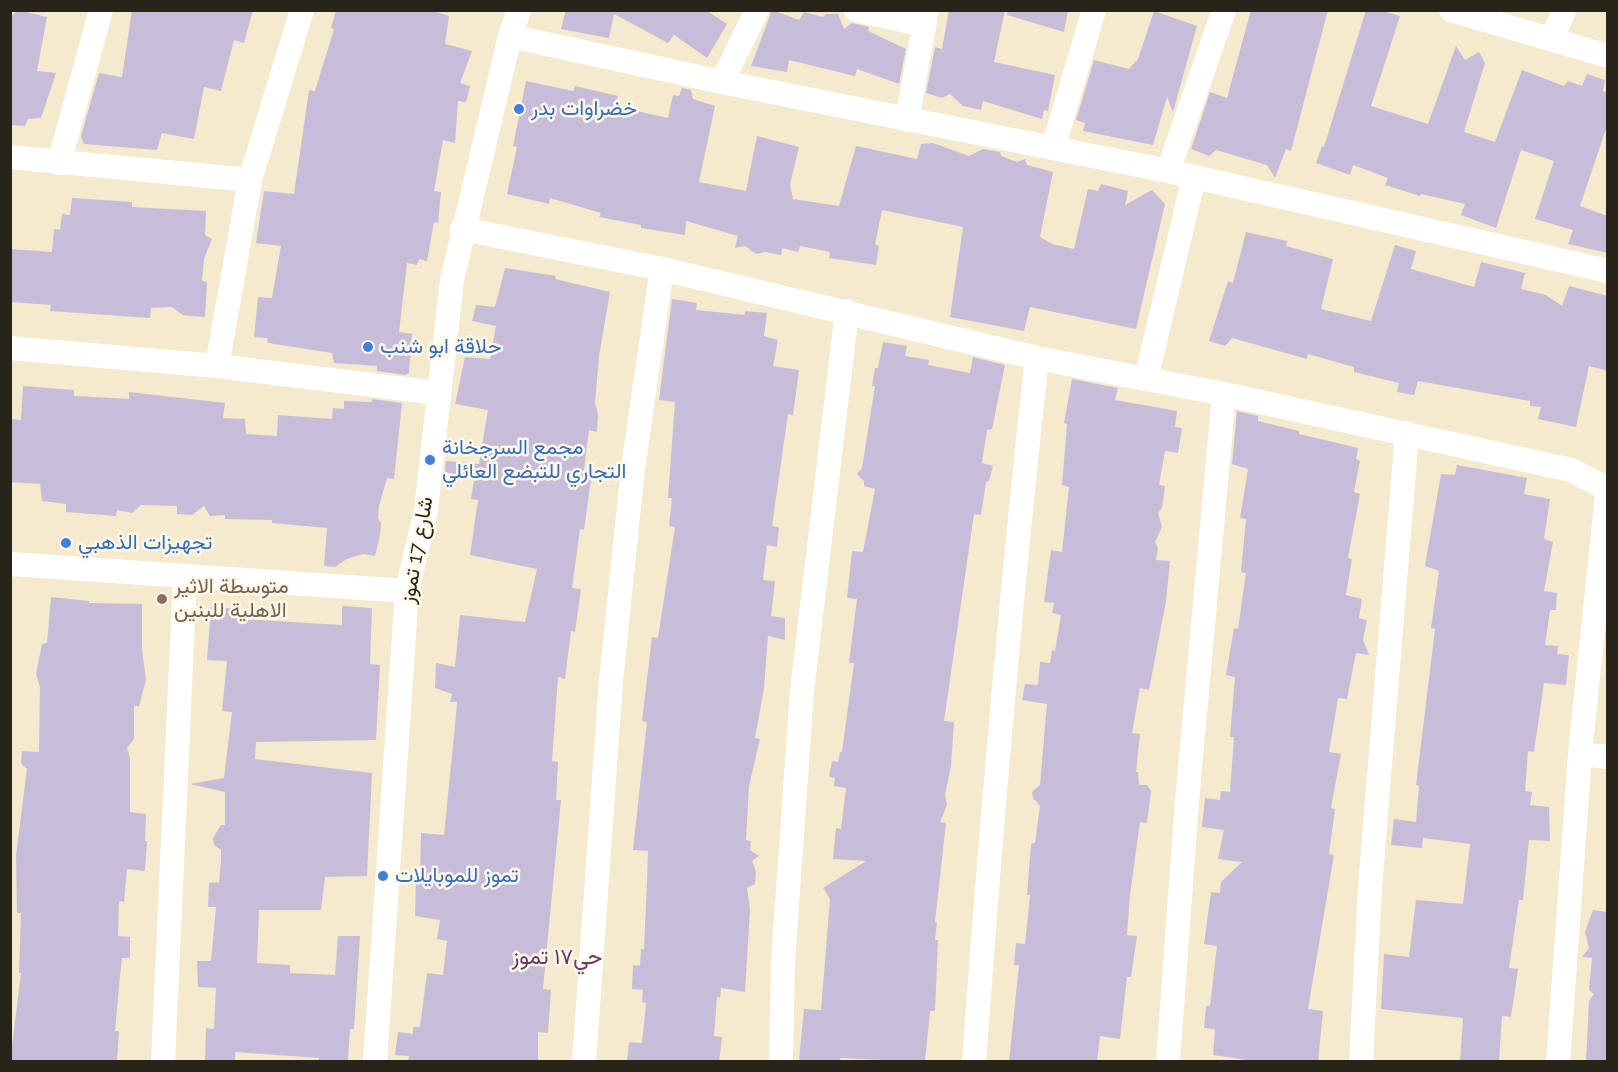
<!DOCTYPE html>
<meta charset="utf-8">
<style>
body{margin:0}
#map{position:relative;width:1618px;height:1072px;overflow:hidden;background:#f5eace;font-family:Raleway,sans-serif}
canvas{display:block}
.frame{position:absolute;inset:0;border:12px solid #282419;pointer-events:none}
</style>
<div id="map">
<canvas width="1618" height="1072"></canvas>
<div class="frame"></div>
</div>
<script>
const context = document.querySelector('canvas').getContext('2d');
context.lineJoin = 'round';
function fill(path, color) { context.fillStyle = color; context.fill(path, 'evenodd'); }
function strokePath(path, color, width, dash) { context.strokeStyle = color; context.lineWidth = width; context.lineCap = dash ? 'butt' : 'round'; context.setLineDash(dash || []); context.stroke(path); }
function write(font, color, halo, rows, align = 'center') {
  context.font = font + ' Raleway,Vazirmatn,sans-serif'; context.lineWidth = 5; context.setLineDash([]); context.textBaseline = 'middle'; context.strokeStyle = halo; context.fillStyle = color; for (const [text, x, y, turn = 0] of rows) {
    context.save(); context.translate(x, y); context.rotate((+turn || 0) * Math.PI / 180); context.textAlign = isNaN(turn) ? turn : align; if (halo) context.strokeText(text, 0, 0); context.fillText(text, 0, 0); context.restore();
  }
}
const building = new Path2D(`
 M 18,10 L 47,17 L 37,71 L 56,73 L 41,118 L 28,119 L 25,126 L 10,125 L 10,18 Z
 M 132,10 L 253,10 L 244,43 L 234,40 L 221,91 L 204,87 L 194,139 L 162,133 L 157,150 L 84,144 L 81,136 L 99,73 L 122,77 Z
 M 336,10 L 430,10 L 449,16 L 445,44 L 472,51 L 460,83 L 470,86 L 466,102 L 458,101 L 455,143 L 443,140 L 434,191 L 441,192 L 438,223 L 434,222 L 427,261 L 419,259 L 417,265 L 407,263 L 399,332 L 412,334 L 409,373 L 405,375 L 377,371 L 377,366 L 334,363 L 332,353 L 268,343 L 267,338 L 254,337 L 258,297 L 272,298 L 281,246 L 256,243 L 264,191 L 294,194 L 309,90 L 315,91 L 334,29 L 331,28 Z
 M 566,10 L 706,10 L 727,24 L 707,58 L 674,35 L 668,43 L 614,14 L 609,38 L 561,29 Z
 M 772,10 L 799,20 L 804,12 L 823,17 L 826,14 L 838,14 L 844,29 L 852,23 L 869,27 L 868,31 L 906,49 L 899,84 L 857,69 L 855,76 L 789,60 L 787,72 L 751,66 Z
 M 949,10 L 1005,10 L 994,62 L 1055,75 L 1048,111 L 1044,110 L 1042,119 L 983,101 L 981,110 L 963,106 L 950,94 L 942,98 L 926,93 L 935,47 L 942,49 Z
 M 1008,10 L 1068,10 L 1064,32 L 1007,15 Z
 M 1251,10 L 1328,10 L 1291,151 L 1286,149 L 1275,178 L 1267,165 L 1216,150 L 1209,156 L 1191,149 L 1210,92 L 1227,98 Z
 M 1366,10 L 1379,10 L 1400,16 L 1371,106 L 1428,124 L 1456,46 L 1465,60 L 1479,52 L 1485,63 L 1464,132 L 1495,142 L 1522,70 L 1564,86 L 1568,81 L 1582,86 L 1587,74 L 1605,80 L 1603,91 L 1608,93 L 1608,123 L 1580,206 L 1608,216 L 1608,253 L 1568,244 L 1573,230 L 1535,219 L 1554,161 L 1521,150 L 1496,228 L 1461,215 L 1465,204 L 1421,194 L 1420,196 L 1385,185 L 1388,178 L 1353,165 L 1350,175 L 1316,163 L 1322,146 L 1324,147 Z
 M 1154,11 L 1197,26 L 1173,112 L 1167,97 L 1153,145 L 1083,131 L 1085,123 L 1076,120 L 1094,60 L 1129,69 L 1138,59 Z
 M 526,81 L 573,91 L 575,86 L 618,96 L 615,106 L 668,118 L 673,95 L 679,96 L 682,88 L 691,90 L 693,99 L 715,106 L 699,182 L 746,191 L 757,136 L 799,147 L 790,184 L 793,199 L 839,206 L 856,146 L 917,159 L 921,144 L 933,143 L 969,156 L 983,149 L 1000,152 L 1001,156 L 1017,162 L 1025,159 L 1027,165 L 1053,172 L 1040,237 L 1052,244 L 1074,249 L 1088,189 L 1098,191 L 1101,184 L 1128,191 L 1125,205 L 1152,190 L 1165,204 L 1136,329 L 1030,307 L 1024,331 L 950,317 L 963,227 L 882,210 L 875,244 L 879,246 L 876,265 L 829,258 L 830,252 L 800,246 L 798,252 L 782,248 L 781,255 L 766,252 L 756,254 L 745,246 L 735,248 L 738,236 L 686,221 L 685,235 L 641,228 L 641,225 L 599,217 L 601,213 L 550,198 L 549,204 L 507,194 L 517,147 L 513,146 Z
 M 72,198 L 132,202 L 132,207 L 206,211 L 205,235 L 212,239 L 204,259 L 202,281 L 207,282 L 205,317 L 183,315 L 172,307 L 151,308 L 150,318 L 50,311 L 51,305 L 10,302 L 10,249 L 52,252 L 54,229 L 60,230 L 62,214 L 70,215 Z
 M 1246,232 L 1287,241 L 1286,246 L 1333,259 L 1321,309 L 1371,321 L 1395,245 L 1416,251 L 1411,269 L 1474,287 L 1481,262 L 1525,273 L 1521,289 L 1546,295 L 1562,306 L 1569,286 L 1608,296 L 1608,371 L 1589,366 L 1576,427 L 1538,419 L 1541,407 L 1530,406 L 1530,401 L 1418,381 L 1414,395 L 1397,392 L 1399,383 L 1354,372 L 1354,367 L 1308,354 L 1307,359 L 1232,338 L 1225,346 L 1209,341 L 1228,281 L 1233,283 Z
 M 505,268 L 556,276 L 555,279 L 610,292 L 599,356 L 595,404 L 598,414 L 597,432 L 589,430 L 583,477 L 591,479 L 584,530 L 580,529 L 572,588 L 581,589 L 575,632 L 571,631 L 565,679 L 558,677 L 552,761 L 558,762 L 556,800 L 561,800 L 543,989 L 551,990 L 548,1033 L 538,1032 L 538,1062 L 408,1062 L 409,1056 L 395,1055 L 398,1032 L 413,1034 L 413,1027 L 420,1027 L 427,973 L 443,975 L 447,941 L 437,939 L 440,920 L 415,916 L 416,877 L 420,877 L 421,833 L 444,835 L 456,715 L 457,702 L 450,702 L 452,694 L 435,688 L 436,663 L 455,667 L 460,615 L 525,622 L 537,569 L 470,555 L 478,500 L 471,499 L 474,480 L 445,472 L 446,461 L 479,464 L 488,410 L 455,404 L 465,357 L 490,359 L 496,326 L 472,321 L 476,305 L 495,307 Z
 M 672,299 L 697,303 L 696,310 L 745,315 L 745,311 L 767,313 L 764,336 L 778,340 L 773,366 L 799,370 L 793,415 L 788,414 L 772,526 L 779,527 L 777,547 L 767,545 L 763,580 L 775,581 L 771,616 L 785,618 L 785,640 L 768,636 L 764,688 L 755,738 L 760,739 L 749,786 L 746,840 L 751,841 L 750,850 L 759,856 L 752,861 L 756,872 L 755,884 L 747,888 L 750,909 L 745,992 L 721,988 L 720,998 L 717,997 L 714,1036 L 722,1037 L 719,1062 L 627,1062 L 629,1042 L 642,1043 L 646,1003 L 642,1002 L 643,990 L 632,989 L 633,965 L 640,966 L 641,949 L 644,949 L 647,882 L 648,851 L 633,850 L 647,722 L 642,721 L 652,637 L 658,638 L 675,527 L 669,526 L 672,498 L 668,498 L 675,402 L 659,400 Z
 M 883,342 L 907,346 L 905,356 L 929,360 L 928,365 L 970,373 L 973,357 L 1005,365 L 992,429 L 987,430 L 982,463 L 993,466 L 989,481 L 986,482 L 981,515 L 974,514 L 944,721 L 954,722 L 951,766 L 945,795 L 947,805 L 940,822 L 946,823 L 935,922 L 937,922 L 935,940 L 938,940 L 935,1011 L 930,1011 L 925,1062 L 841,1058 L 838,1062 L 810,1062 L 799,1060 L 804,1009 L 821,1010 L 830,899 L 823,888 L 866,861 L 833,859 L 836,828 L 841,829 L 846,788 L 834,786 L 835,778 L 829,777 L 832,761 L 838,762 L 840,752 L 842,752 L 854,663 L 849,663 L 857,599 L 847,598 L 852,551 L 863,552 L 875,489 L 864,486 L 864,481 L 857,474 L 862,468 L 875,386 L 872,386 L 875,368 L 878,368 Z
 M 1072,379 L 1118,388 L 1115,400 L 1177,411 L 1175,427 L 1182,428 L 1178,453 L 1165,451 L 1159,485 L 1165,486 L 1162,508 L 1158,513 L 1162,527 L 1155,542 L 1158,548 L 1156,560 L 1170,561 L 1166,601 L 1149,690 L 1140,688 L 1132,733 L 1140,734 L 1136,772 L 1138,772 L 1139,785 L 1147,785 L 1151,791 L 1147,823 L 1140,822 L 1130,895 L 1127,935 L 1137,936 L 1131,977 L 1127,977 L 1120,1039 L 1100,1036 L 1097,1062 L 1009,1062 L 1019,965 L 1014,965 L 1016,943 L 1025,944 L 1030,895 L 1027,895 L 1031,844 L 1035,843 L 1040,806 L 1033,798 L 1032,792 L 1040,785 L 1047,704 L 1022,700 L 1025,684 L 1038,685 L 1040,662 L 1050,663 L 1052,650 L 1055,651 L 1061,615 L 1052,613 L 1054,603 L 1044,602 L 1051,550 L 1062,552 L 1069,487 L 1062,485 L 1067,424 L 1064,423 Z
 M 23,386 L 74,390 L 74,396 L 129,399 L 129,392 L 225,403 L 223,418 L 245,419 L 246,434 L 277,436 L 278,415 L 332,419 L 333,408 L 344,409 L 344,401 L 372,402 L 372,399 L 402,403 L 394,479 L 387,478 L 379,506 L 378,518 L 381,523 L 380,535 L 375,556 L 363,554 L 347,559 L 335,567 L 324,566 L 327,528 L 272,523 L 272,520 L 225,519 L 225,515 L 210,516 L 204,506 L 192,515 L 177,514 L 177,506 L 141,505 L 132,513 L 117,510 L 116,516 L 66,512 L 66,504 L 42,501 L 40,484 L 10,482 L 10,419 L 21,420 Z
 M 1237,411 L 1258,416 L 1258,421 L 1299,431 L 1299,434 L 1358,448 L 1356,459 L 1360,461 L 1354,492 L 1360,494 L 1348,558 L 1352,559 L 1346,595 L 1362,599 L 1359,618 L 1367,620 L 1363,640 L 1369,655 L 1356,653 L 1347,699 L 1338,698 L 1329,752 L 1341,754 L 1331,808 L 1335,809 L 1329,854 L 1334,855 L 1308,1009 L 1323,1011 L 1318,1062 L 1261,1062 L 1213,1055 L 1215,1029 L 1204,1028 L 1206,1006 L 1210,1006 L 1217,946 L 1204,944 L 1211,892 L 1220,893 L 1221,882 L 1242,862 L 1218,859 L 1224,830 L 1202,827 L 1205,798 L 1220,800 L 1221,791 L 1230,792 L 1234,737 L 1230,737 L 1235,677 L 1226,675 L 1234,628 L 1238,629 L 1246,573 L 1241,572 L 1246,519 L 1240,518 L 1248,469 L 1232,464 Z
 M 1457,465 L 1527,478 L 1524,494 L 1550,499 L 1544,539 L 1553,542 L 1544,591 L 1557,593 L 1556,610 L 1550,610 L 1545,645 L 1558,646 L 1557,654 L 1569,655 L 1566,685 L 1544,683 L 1534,752 L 1528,751 L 1525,791 L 1532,792 L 1530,805 L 1549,807 L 1550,841 L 1529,840 L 1523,900 L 1519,900 L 1509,968 L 1518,969 L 1511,1017 L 1502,1016 L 1499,1062 L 1460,1062 L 1463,1018 L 1381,1009 L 1384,954 L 1409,957 L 1416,900 L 1463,904 L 1470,844 L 1423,838 L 1422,848 L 1391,845 L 1394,819 L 1416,822 L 1419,786 L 1416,785 L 1435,629 L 1431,628 L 1439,571 L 1425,566 L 1441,474 L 1455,475 Z
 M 51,597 L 89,601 L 89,603 L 142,604 L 142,650 L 146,680 L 139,706 L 134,706 L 134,739 L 127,748 L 130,758 L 130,812 L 146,814 L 145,841 L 147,841 L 145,871 L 127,869 L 124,902 L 119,901 L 118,936 L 130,937 L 130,958 L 122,958 L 120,976 L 115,1031 L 119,1031 L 117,1062 L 10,1062 L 21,973 L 19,973 L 21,913 L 17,913 L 16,855 L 27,769 L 21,763 L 22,751 L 39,752 L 40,687 L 36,674 L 42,644 L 47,643 Z
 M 342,606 L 372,608 L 370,664 L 380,665 L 376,740 L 256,742 L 255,759 L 372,773 L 367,876 L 325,877 L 321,910 L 259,910 L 257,963 L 290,965 L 290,973 L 335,975 L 338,936 L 360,936 L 354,1029 L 350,1029 L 348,1060 L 318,1062 L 319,1058 L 235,1052 L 235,1062 L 205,1062 L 206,1028 L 214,1029 L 216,988 L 198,987 L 197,961 L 211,961 L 216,907 L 208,907 L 209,883 L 219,882 L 221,862 L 221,850 L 214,845 L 213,838 L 221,825 L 225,825 L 225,792 L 190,784 L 224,778 L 232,712 L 222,711 L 227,661 L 207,660 L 211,607 L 239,609 L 241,619 L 342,625 Z
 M 1593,910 L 1608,912 L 1608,1062 L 1586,1062 L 1589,1001 L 1594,994 L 1589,990 L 1592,958 L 1582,957 L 1589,948 L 1585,932 Z`);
const street = new Path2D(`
 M 856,10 L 924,25
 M 1451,10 L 1608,56
 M 510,36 L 722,82 L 1168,171 L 1608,271
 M 1552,39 L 1564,10
 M 722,82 L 757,10
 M 907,120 L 927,10
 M 1053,148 L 1094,10
 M 10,157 L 250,180
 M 59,163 L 101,10
 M 1168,171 L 1224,10
 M 462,229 L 662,269 L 1037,358 L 1224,394 L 1571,470 L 1608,489
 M 10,348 L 217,366 L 438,393
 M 217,366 L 250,180 L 302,10
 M 1146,379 L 1194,177
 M 10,564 L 407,591
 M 1580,754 L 1608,757
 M 163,1062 L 185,577
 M 375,1062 L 407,591 L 426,510 L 452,280 L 510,36 L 519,10
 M 584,1062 L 611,681 L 633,468 L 662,269
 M 781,1062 L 783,962 L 802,691 L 847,311
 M 974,1062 C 991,826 1011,592 1037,358
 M 1168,1062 L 1187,801 L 1224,394
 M 1361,1062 L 1370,887 L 1407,433
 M 1558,1062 L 1580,754 L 1608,485`);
const markers = [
 [519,109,6,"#3f7fe0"],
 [368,347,6,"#3f7fe0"],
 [430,460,6,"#3f7fe0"],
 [66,543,6,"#3f7fe0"],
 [162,599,6,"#8d6e63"],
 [383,876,6,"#3f7fe0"]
];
const shopNames = [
 ["خضراوات بدر",531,109],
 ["حلاقة ابو شنب",380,347],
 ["مجمع السرجخانة",442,448],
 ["التجاري للتبضع العائلي",442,472],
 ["تجهيزات الذهبي",78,543],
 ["تموز للموبايلات",395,876]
];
const streetNames = [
 ["شارع 17 تموز",417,550,-80]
];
const educationNames = [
 ["متوسطة الاثير",174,587],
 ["الاهلية للبنين",174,611]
];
const neighbourhoodNames = [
 ["حي۱۷ تموز",557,957]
];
fill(building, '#c7bdd8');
strokePath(street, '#fff', 24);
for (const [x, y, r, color] of markers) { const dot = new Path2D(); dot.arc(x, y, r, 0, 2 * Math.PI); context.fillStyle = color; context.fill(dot); strokePath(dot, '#fef8e7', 2); }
write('21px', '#366cbe', '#fef8e7', shopNames, 'left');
write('21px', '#282419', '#fef8e7', streetNames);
write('21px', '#785e54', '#fef8e7', educationNames, 'left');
write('22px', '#67386b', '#fef8e7', neighbourhoodNames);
</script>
